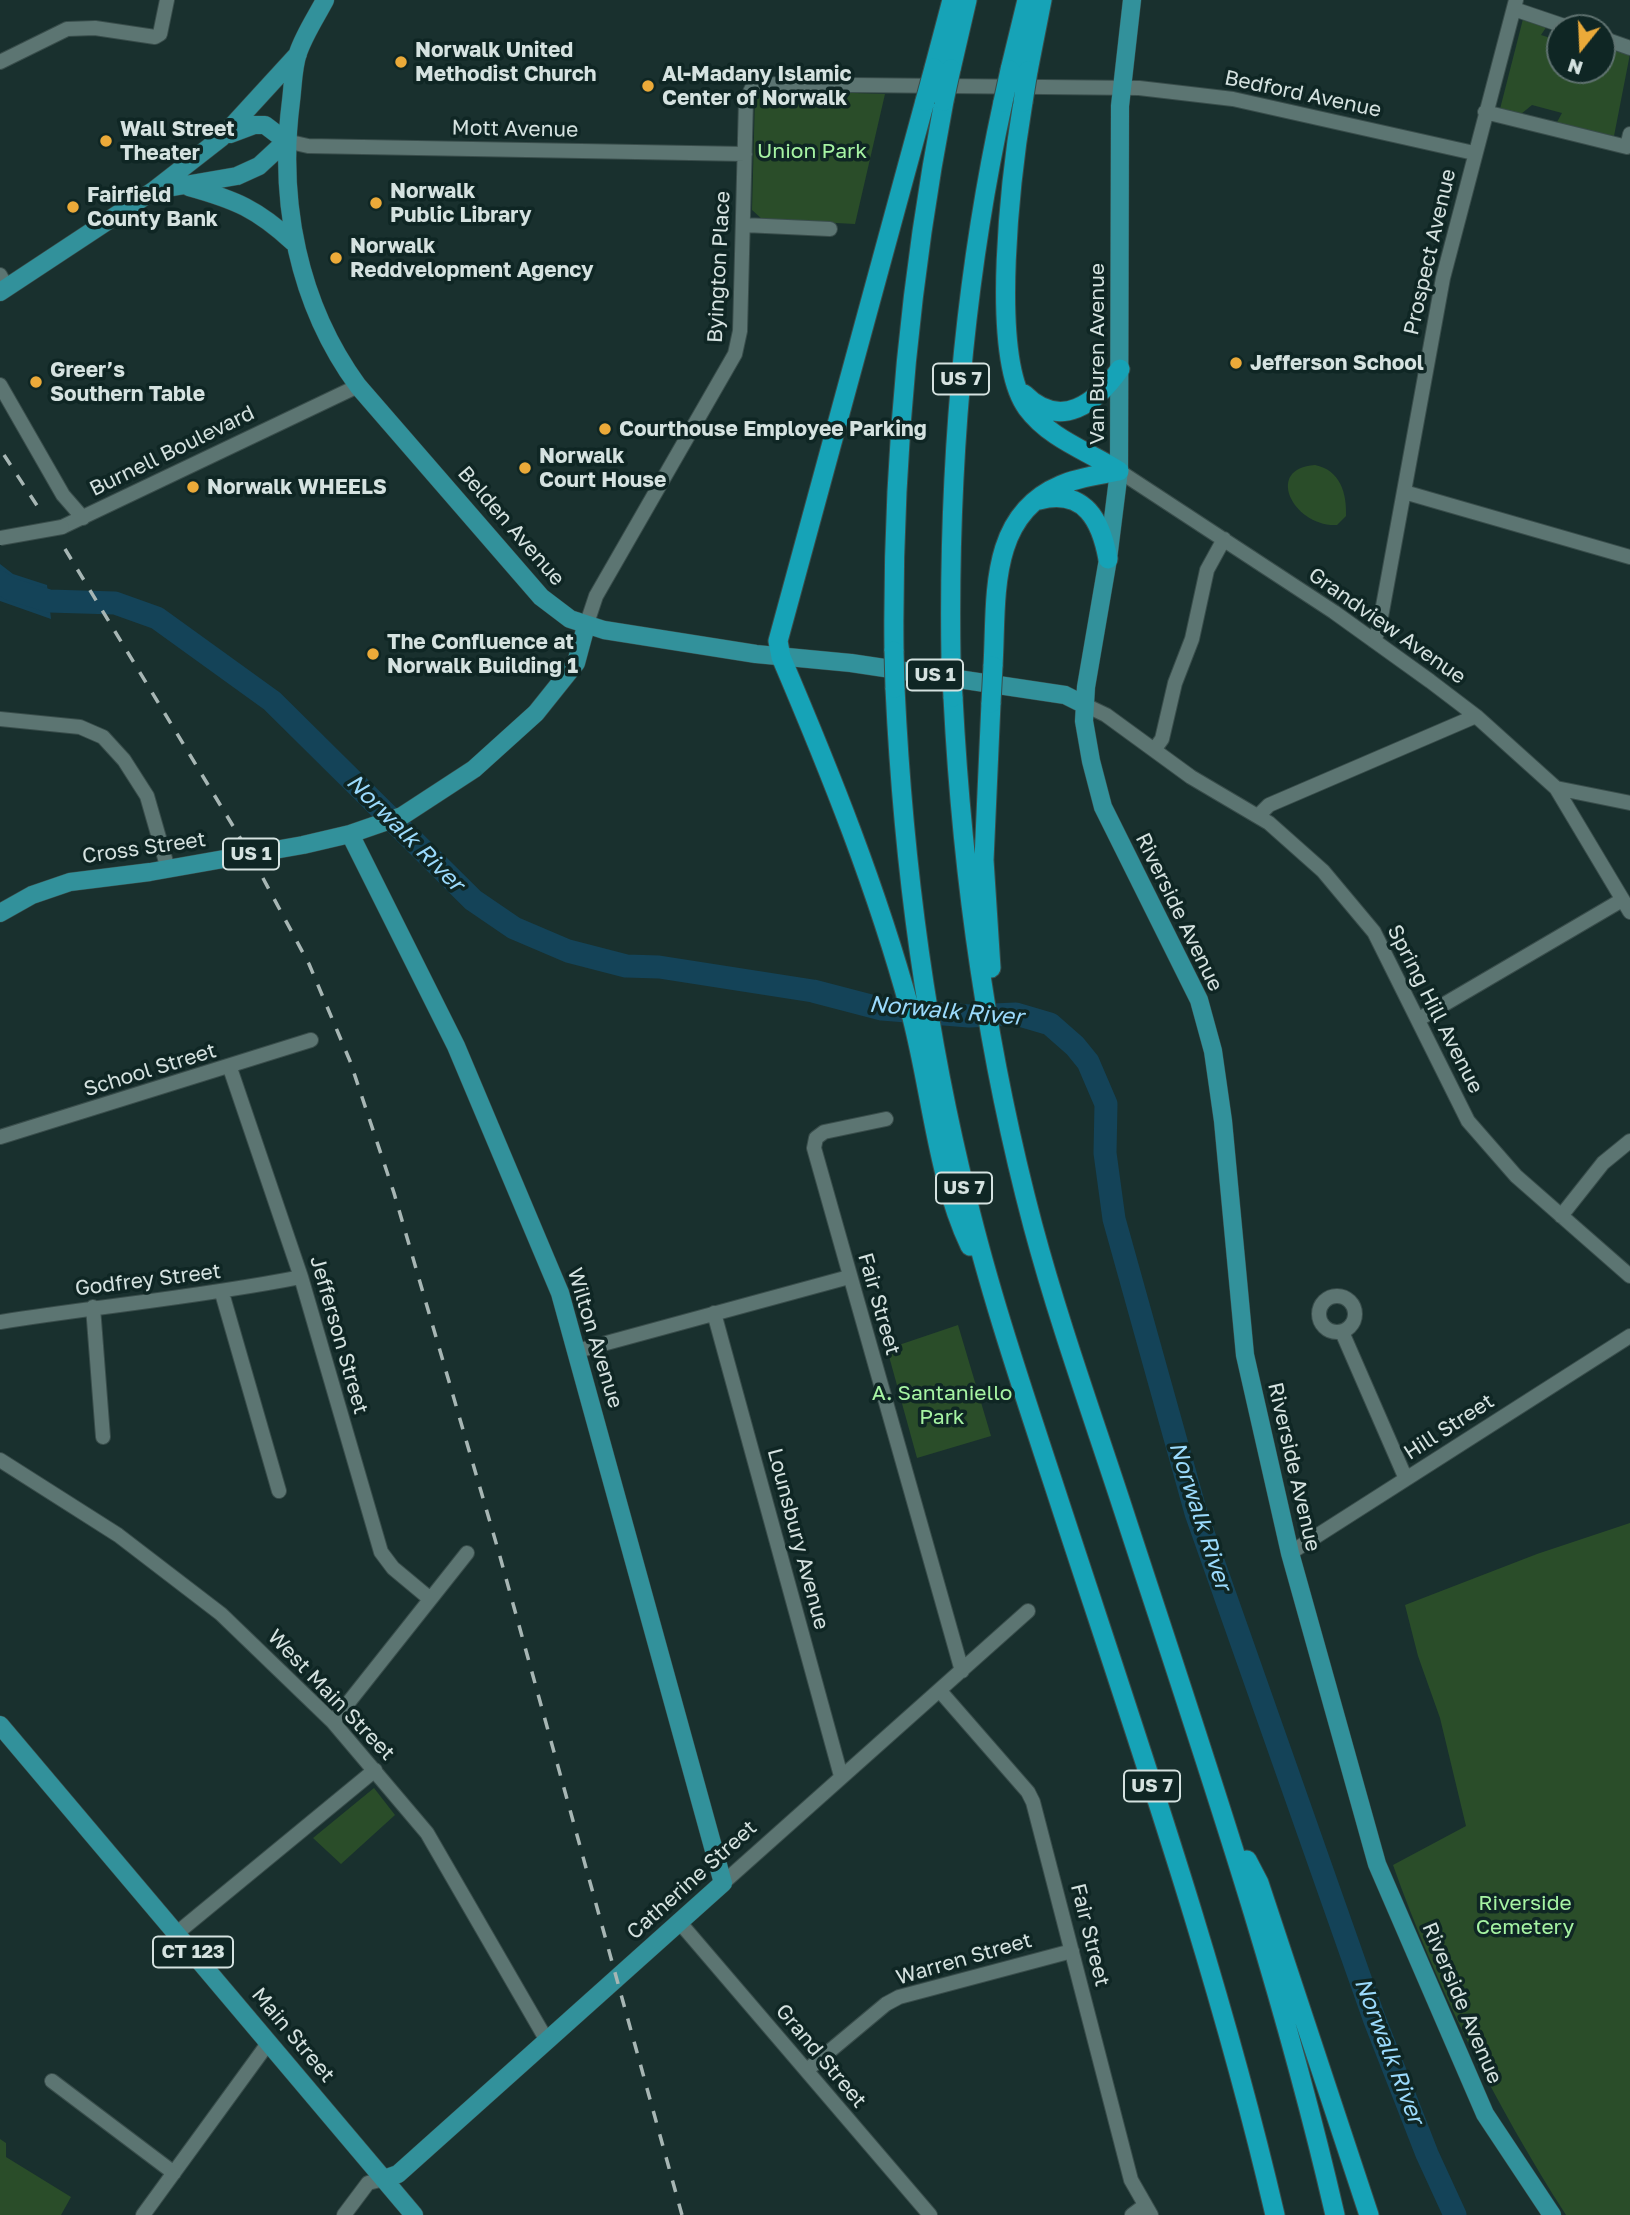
<!DOCTYPE html>
<meta charset="utf-8">
<style>
body{margin:0}
#map{position:relative;width:1630px;height:2215px;overflow:hidden;background:#19302e;font-family:"Golos Text",sans-serif}
canvas{display:block}
.north{position:absolute;left:1546px;top:14px;width:70px;height:70px;box-sizing:border-box;background:#0f2624;border:2px solid #5e716f;border-radius:50%;rotate:198deg;font-size:19px;font-weight:700;line-height:28px;text-align:center;color:#d5e2e0}
.north::after{content:'';display:block;margin:auto;width:24px;height:32px;background:#ebaa39;clip-path:polygon(50% 0,100% 100%,50% 72%,0 100%)}
</style>
<div id="map">
<canvas width="1630" height="2215"></canvas>
<div class="north">N</div>
</div>
<script>
const context = document.querySelector('canvas').getContext('2d');
context.lineJoin = 'round';
function fill(path, color) { context.fillStyle = color; context.fill(path, 'evenodd'); }
function strokePath(path, color, width, dash) { context.strokeStyle = color; context.lineWidth = width; context.lineCap = dash ? 'butt' : 'round'; context.setLineDash(dash || []); context.stroke(path); }
function write(font, color, halo, rows, align = 'center') {
  context.font = font + ' "Golos Text",sans-serif'; context.lineWidth = 7; context.setLineDash([]); context.textBaseline = 'middle'; context.strokeStyle = halo; context.fillStyle = color; for (const [text, x, y, turn = 0] of rows) {
    context.save(); context.translate(x, y); context.rotate((+turn || 0) * Math.PI / 180); context.textAlign = isNaN(turn) ? turn : align; if (halo) context.strokeText(text, 0, 0); context.fillText(text, 0, 0); context.restore();
  }
}
const green = new Path2D(`
 M 1523,19 L 1547,26 L 1541,35 L 1560,41 L 1560,70 L 1602,70 L 1602,44 L 1630,54 L 1614,136 L 1556,124 L 1562,113 L 1532,105 L 1521,114 L 1500,109 Z
 M 764,90 L 885,94 L 855,224 L 762,219 L 752,210 L 755,96 Z
 M 1315,465 C 1340,470 1347,493 1346,516 L 1337,525 C 1293,527 1264,468 1315,465 Z
 M 958,1325 L 991,1436 L 917,1458 L 887,1349 Z
 M 1630,1523 L 1630,2215 L 1566,2215 C 1495,2104 1437,1989 1393,1865 L 1466,1826 L 1440,1718 L 1418,1656 L 1405,1605 L 1537,1554 Z
 M 374,1788 L 395,1815 L 341,1864 L 313,1838 Z
 M 0,2139 L 6,2143 L 6,2157 L 71,2197 L 61,2215 L 0,2215 Z`);
const water = new Path2D(`
 M 0,564 L 13,574 L 47,585 L 51,619 L 0,601 Z`);
const river = new Path2D(`
 M 0,582 L 10,589 L 49,601 L 115,603 L 157,618 L 272,701 L 473,900 L 514,928 L 568,951 L 626,966 L 659,967 L 813,991 L 882,1009 L 969,1016 L 1016,1014 L 1050,1024 L 1075,1046 L 1088,1062 L 1106,1104 L 1105,1153 L 1114,1219 L 1196,1513 L 1374,2018 L 1427,2154 L 1455,2215`);
const minor = new Path2D(`
 M 1514,9 L 1570,28
 M 1602,38 L 1630,48
 M 0,62 L 67,29 L 95,28 L 155,37 L 160,34 L 167,0
 M 1485,112 L 1627,147 L 1630,134
 M 286,141 L 308,146 L 745,154
 M 744,225 L 830,229
 M 0,275 L 7,288
 M 0,385 L 63,495 L 83,518
 M 1119,471 L 1334,612 L 1430,681 L 1476,716 L 1556,788 L 1630,803
 M 1404,492 L 1630,557
 M 62,527 L 358,386
 M 586,626 L 596,596 L 735,354 L 740,331 L 746,100 L 754,84 L 1139,88 L 1233,99 L 1474,153
 M 1374,641 L 1379,628 L 1443,278 L 1516,0
 M 1085,705 L 1106,715 L 1191,777 L 1269,823 L 1323,871 L 1374,932 L 1468,1121 L 1516,1176 L 1630,1276
 M 0,719 L 80,727 L 103,737 L 124,760 L 147,796 L 168,869
 M 1154,750 L 1162,739 L 1175,683 L 1192,639 L 1207,570 L 1224,539
 M 1556,788 L 1630,912
 M 1258,816 L 1269,805 L 1476,716
 M 1419,1019 L 1622,900
 M 230,1068 L 301,1277 L 381,1552 L 393,1568 L 429,1598
 M 886,1119 L 824,1132 L 816,1138 L 814,1148 L 962,1671
 M 0,1137 L 311,1040
 M 1561,1216 L 1603,1163 L 1630,1141
 M 222,1293 L 279,1491
 M1319 1314a18 18 0 1 1 36 0a18 18 0 1 1-36 0Z
 M 93,1307 L 103,1437
 M 714,1313 L 841,1776
 M 0,1322 C 100,1306 201,1297 301,1277
 M 1342,1332 L 1406,1479
 M 577,1351 L 849,1277
 M 0,1460 L 118,1535 L 221,1614 L 333,1722 L 427,1833 L 546,2039
 M 1290,1553 L 1630,1336
 M 940,1691 L 1028,1792 L 1033,1802 L 1131,2180 L 1151,2215
 M 333,1722 L 467,1553
 M 723,1883 L 1028,1611
 M 681,1924 L 930,2215
 M 177,1933 L 375,1770
 M 807,2070 L 886,2004 L 899,1997 L 1072,1951
 M 52,2081 L 174,2173
 M 143,2215 L 269,2042
 M 344,2215 L 368,2183 L 384,2179
 M 1132,2215 L 1144,2206`);
const major = new Path2D(`
 M 325,0 C 316,17 304,35 298,53 C 293,67 293,85 291,101 C 278,201 298,304 358,386 L 541,597 L 570,619 L 604,630 L 756,654 L 851,663 L 1065,695 L 1085,705
 M 1132,0 L 1120,106 L 1119,471 L 1108,559 L 1086,687 L 1084,721 L 1091,761 L 1103,807 L 1199,1000 L 1213,1051 L 1223,1121 L 1245,1355 L 1290,1553 L 1377,1864 L 1485,2114 L 1552,2215
 M 230,134 L 254,125 L 265,125 L 286,141
 M 189,187 C 236,200 257,209 293,242
 M 156,190 L 237,176 L 259,166 L 286,141
 M 0,292 L 153,191 L 221,138 L 298,54
 M 350,834 L 456,1046 L 560,1293 L 723,1883 L 398,2174 L 384,2179
 M 0,913 L 32,895 L 70,882 L 150,872 L 303,845 L 350,834 L 402,816 L 474,769 L 536,713 L 576,663 L 586,626
 M 0,1725 L 414,2215`);
const highway = new Path2D(`
 M 934,68 L 952,0
 M 951,69 L 967,0
 M 1010,70 L 1027,0
 M 1028,71 L 1042,0
 M 925,101 L 778,641 L 781,657 C 830,772 877,889 910,1010 C 931,1087 936,1174 970,1246
 M 1023,102 C 1012,168 988,355 1027,408 C 1050,439 1088,451 1119,471
 M 1024,394 C 1061,431 1096,403 1120,369
 M 1039,500 C 1085,488 1101,521 1108,559
 M 894,651 C 892,466 909,283 944,101
 M 951,660 C 948,473 963,285 1003,102
 M 993,666 C 997,600 987,516 1061,485 C 1079,477 1100,475 1119,471
 M 895,688 C 903,860 925,1030 967,1198 C 993,1306 1030,1411 1064,1516 C 1140,1748 1220,1978 1275,2215
 M 953,697 C 962,876 987,1053 1033,1226 C 1059,1323 1093,1417 1124,1512 C 1200,1745 1280,1976 1335,2215
 M 991,968 L 984,860 L 991,703
 M 1247,1860 L 1259,1883 L 1369,2215`);
const rail = new Path2D(`
 M 4,455 L 38,507
 M 65,549 L 250,854 L 309,964 L 350,1061 L 394,1193 L 499,1553 L 682,2215`);
const minorBridge = new Path2D(`
 M 0,538 L 62,527`);
const highwayBridge = new Path2D(`
 M 925,101 L 934,68
 M 944,101 L 951,69
 M 1003,102 L 1010,70
 M 1023,102 L 1028,71
 M 894,651 L 895,688
 M 951,660 L 953,697
 M 991,703 L 993,666`);
const markers = [
 [401,62,7,"#ebaa39"],
 [648,86,7,"#ebaa39"],
 [106,141,7,"#ebaa39"],
 [376,203,7,"#ebaa39"],
 [73,207,7,"#ebaa39"],
 [336,258,7,"#ebaa39"],
 [1236,363,7,"#ebaa39"],
 [36,382,7,"#ebaa39"],
 [605,429,7,"#ebaa39"],
 [525,468,7,"#ebaa39"],
 [193,487,7,"#ebaa39"],
 [373,654,7,"#ebaa39"]
];
const shields = [
 [961,379,56],
 [935,675,56],
 [251,854,56],
 [964,1188,56],
 [1152,1786,56],
 [193,1952,80]
];
const shieldNames = [
 ["US 7",961,379],
 ["US 1",935,675],
 ["US 1",251,854],
 ["US 7",964,1188],
 ["US 7",1152,1786],
 ["CT 123",193,1952]
];
const poiNames = [
 ["Norwalk United",415,50],
 ["Methodist Church",415,74],
 ["Al-Madany Islamic",662,74],
 ["Center of Norwalk",662,98],
 ["Wall Street",120,129],
 ["Theater",120,153],
 ["Norwalk",390,191],
 ["Public Library",390,215],
 ["Fairfield",87,195],
 ["County Bank",87,219],
 ["Norwalk",350,246],
 ["Reddvelopment Agency",350,270],
 ["Jefferson School",1250,363],
 ["Greer’s",50,370],
 ["Southern Table",50,394],
 ["Courthouse Employee Parking",619,429],
 ["Norwalk",539,456],
 ["Court House",539,480],
 ["Norwalk WHEELS",207,487],
 ["The Confluence at",387,642],
 ["Norwalk Building 1",387,666]
];
const streetNames = [
 ["Bedford Avenue",1303,94,12],
 ["Mott Avenue",515,129,1],
 ["Prospect Avenue",1430,252,-77],
 ["Byington Place",719,267,-87],
 ["Van Buren Avenue",1097,354,-90],
 ["Burnell Boulevard",172,451,-26],
 ["Belden Avenue",511,526,49],
 ["Grandview Avenue",1387,626,35],
 ["Cross Street",144,848,-8],
 ["Riverside Avenue",1179,912,64],
 ["Spring Hill Avenue",1435,1009,63],
 ["School Street",150,1070,-17],
 ["Godfrey Street",148,1280,-7],
 ["Fair Street",879,1304,74],
 ["Jefferson Street",339,1335,74],
 ["Wilton Avenue",595,1338,73],
 ["Hill Street",1449,1427,-33],
 ["Riverside Avenue",1294,1467,77],
 ["Lounsbury Avenue",798,1539,75],
 ["West Main Street",331,1695,46],
 ["Catherine Street",692,1880,-42],
 ["Fair Street",1090,1935,76],
 ["Warren Street",964,1959,-16],
 ["Riverside Avenue",1462,2003,67],
 ["Main Street",293,2035,50],
 ["Grand Street",821,2056,50]
];
const parkNames = [
 ["Union Park",812,151],
 ["A. Santaniello",942,1393],
 ["Park",942,1417],
 ["Riverside",1525,1903],
 ["Cemetery",1525,1927]
];
const waterNames = [
 ["Norwalk River",405,833,45],
 ["Norwalk River",946,1011,5],
 ["Norwalk River",1200,1516,72],
 ["Norwalk River",1389,2051,69]
];
fill(green, '#2a4d29');
fill(water, '#144358');
strokePath(river, '#144358', 23);
strokePath(minor, '#394d4b', 16);
strokePath(major, '#394d4b', 19);
strokePath(highway, '#394d4b', 21);
strokePath(minor, '#5c7572', 14);
strokePath(major, '#32919b', 18);
strokePath(highway, '#16a3b7', 19);
strokePath(rail, '#a7b6b4', 3.5, [12, 12]);
strokePath(minorBridge, '#394d4b', 16, []);
strokePath(highwayBridge, '#394d4b', 21, []);
strokePath(minorBridge, '#5c7572', 14);
strokePath(highwayBridge, '#16a3b7', 19);
for (const [x, y, r, color] of markers) { const dot = new Path2D(); dot.arc(x, y, r, 0, 2 * Math.PI); context.fillStyle = color; context.fill(dot); strokePath(dot, '#0f2624', 2.5); }
for (const [x, y, w] of shields) { const box = new Path2D(); box.roundRect(x - w / 2, y - 15.5, w, 31, 5); context.fillStyle = '#0f2624'; context.fill(box); strokePath(box, '#d5e2e0', 2); }
write('bold 19px', '#d5e2e0', null, shieldNames);
write('bold 21px', '#d5e2e0', '#0f2624', poiNames, 'left');
write('21px', '#d5e2e0', '#0f2624', streetNames);
write('21px', '#a6f4a3', '#0f2624', parkNames);
write('italic 23px', '#9bdafc', '#0f2624', waterNames);
</script>
